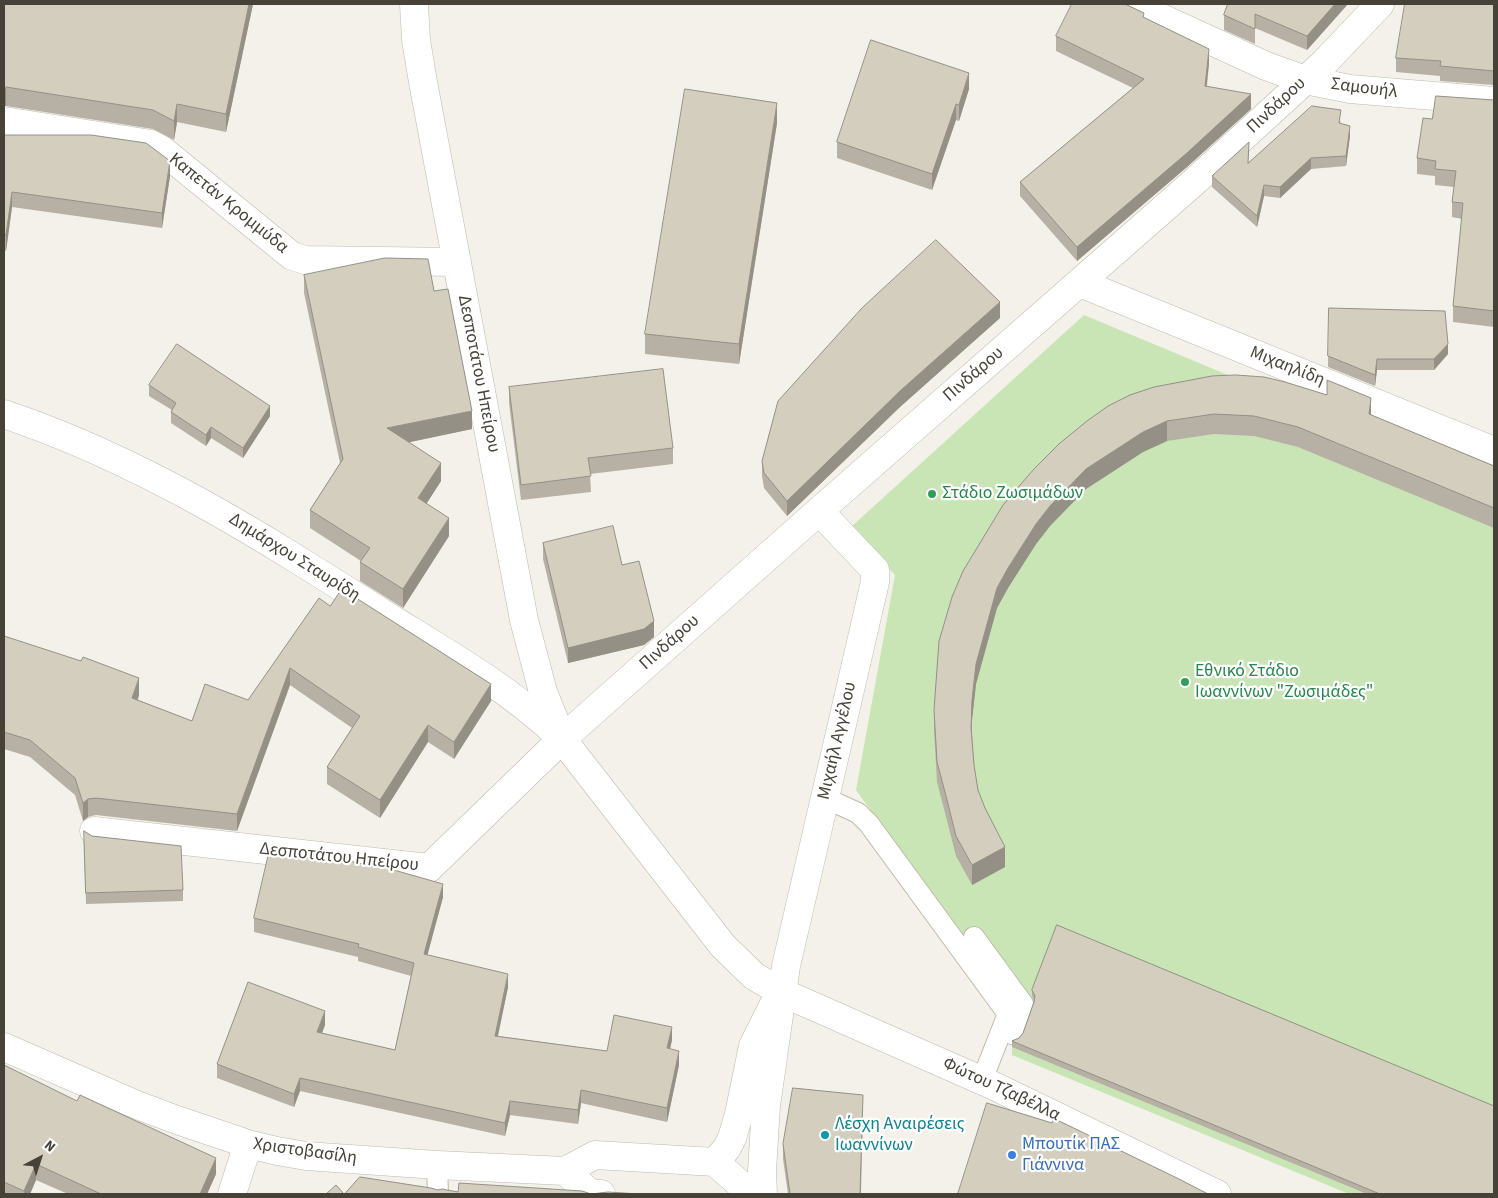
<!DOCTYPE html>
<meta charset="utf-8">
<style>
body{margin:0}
#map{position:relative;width:1498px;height:1198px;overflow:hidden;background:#f3f1e9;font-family:"Source Sans 3",sans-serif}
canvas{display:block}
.frame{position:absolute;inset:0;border:5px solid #464238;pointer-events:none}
.north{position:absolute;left:15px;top:1133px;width:50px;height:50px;-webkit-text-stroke:4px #fff;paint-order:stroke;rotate:40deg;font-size:14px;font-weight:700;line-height:20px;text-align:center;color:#464238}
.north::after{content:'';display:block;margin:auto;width:18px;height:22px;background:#464238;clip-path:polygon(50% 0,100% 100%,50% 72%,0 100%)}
</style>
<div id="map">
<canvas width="1498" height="1198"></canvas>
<div class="frame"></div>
<div class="north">N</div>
</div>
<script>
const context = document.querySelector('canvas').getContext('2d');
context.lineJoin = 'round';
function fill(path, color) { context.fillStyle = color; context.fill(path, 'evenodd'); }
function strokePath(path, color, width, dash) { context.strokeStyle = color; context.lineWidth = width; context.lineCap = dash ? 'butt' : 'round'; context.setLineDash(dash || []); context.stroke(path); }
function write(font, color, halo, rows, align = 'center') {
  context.font = font + ' "Source Sans 3",sans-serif'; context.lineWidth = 4.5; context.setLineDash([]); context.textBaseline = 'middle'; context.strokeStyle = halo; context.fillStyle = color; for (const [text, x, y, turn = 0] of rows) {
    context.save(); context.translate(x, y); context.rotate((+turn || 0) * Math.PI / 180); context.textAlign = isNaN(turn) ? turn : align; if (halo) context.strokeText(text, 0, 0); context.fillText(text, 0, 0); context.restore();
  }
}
const green = new Path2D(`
 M 1084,315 L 1494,486 L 1494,1194 L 1349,1194 L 1012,1055 L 1012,1047 L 1024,1022 L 856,790 L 895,575 L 851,527 Z`);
const lane = new Path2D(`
 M 825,798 L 858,813 L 869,824 L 1008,1014 L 982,1080
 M 974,937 L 1023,1004 L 1012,1034
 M 437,1165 L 438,1194`);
const street = new Path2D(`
 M 414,4 L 416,40 L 423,82 L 524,620 L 543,692 L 562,739 L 723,946 L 754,976 L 781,992 L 992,1085 L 1217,1194
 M 1131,4 L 1266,66 L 1305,80 L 1350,89 L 1494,101
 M 4,121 L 151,144 L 162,150 L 292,256 L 305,260 L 457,262
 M 1080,283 L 1494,451
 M 4,414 C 144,461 263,537 387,616 C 445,652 507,687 557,734
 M 94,831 L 429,868 L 562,739 L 819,511 L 1194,182 L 1325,62 L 1380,4
 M 4,1047 L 137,1105 L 177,1120 L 248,1144 L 277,1151 L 306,1156 L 437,1165 L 565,1171 L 595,1155 L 715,1162
 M 715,1162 L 727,1148 L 732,1138 L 739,1114 L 753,1046 L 773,1006
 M 715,1162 L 751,1194
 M 565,1171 L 591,1194 L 601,1194
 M 232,1194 L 248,1144
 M 763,1194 L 762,1171 L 766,1106 L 786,966 L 875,582 L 875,570 L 819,511`);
const wall = new Path2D(`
 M 4,4 L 253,4 L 226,132 L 177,122 L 174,140 L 153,129 L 6,106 L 4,106 Z
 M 1228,4 L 1348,4 L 1307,50 L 1255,28 L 1255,44 L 1224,30 L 1224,15 Z
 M 1494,4 L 1494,85 L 1440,81 L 1440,76 L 1396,72 L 1396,58 Z
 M 1144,18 L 1209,63 L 1207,86 L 1251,109 L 1187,167 L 1077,261 L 1020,196 L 1020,182 L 1133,88 L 1056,51 L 1056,36 Z
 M 969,89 L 959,121 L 956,120 L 932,190 L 837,158 L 837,142 Z
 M 1494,100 L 1494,327 L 1453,322 L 1453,306 L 1462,219 L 1452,217 L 1452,202 L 1454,187 L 1435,185 L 1435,176 L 1417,174 L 1417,158 L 1432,119 Z
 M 1341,121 L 1340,124 L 1350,136 L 1346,166 L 1311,169 L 1280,198 L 1264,196 L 1257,227 L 1212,187 L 1212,176 L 1249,153 L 1248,162 Z
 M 777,123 L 739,364 L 645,354 L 645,334 Z
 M 4,135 L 170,176 L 162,228 L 12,207 L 6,251 L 4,250 Z
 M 304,275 L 434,291 L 472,429 L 409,442 L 441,481 L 426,504 L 449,536 L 403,608 L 360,581 L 360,562 L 361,561 L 310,528 L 310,510 L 340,463 L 304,293 Z
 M 1000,318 L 900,407 L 787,516 L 764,488 L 762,476 L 762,461 Z
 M 1448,354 L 1434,370 L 1377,370 L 1375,386 L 1328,367 L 1328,356 Z
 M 149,385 L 270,416 L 243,458 L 211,438 L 206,446 L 171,423 L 171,412 L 172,410 L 149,396 Z
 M 509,387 L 673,448 L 673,464 L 590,474 L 591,492 L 521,500 L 509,403 Z
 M 1108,406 L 1371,415 L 1494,466 L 1494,528 L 1298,447 L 1254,436 L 1214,434 L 1167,441 L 1143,452 L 1086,489 L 1050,526 L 1036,544 L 1008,588 L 997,608 L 976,684 L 972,720 L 972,733 L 974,765 L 978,790 L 1005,867 L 972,885 L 956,856 L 937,782 L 934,730 L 934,710 Z
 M 543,543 L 622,565 L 654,637 L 644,645 L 568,663 L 543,559 Z
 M 330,606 L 491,701 L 454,759 L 428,742 L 380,818 L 327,784 L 327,767 L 352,728 L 290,685 L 237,831 L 96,815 L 88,817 L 83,821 L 75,795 L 30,757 L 4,749 L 4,636 L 139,695 L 138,700 L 192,721 L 248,700 Z
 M 84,842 L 183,890 L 183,901 L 86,904 Z
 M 443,897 L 427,955 L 508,987 L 498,1036 L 607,1051 L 672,1040 L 670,1049 L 679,1065 L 667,1122 L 581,1103 L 578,1124 L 510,1115 L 505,1136 L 300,1091 L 294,1107 L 217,1078 L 217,1064 L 325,1025 L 322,1033 L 395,1050 L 411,976 L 358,961 L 358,957 L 254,932 L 254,918 Z
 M 1032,990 L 1494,1194 L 1367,1194 L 1012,1047 L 1012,1041 L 1019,1038 L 1023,1033 L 1034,1001 L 1032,996 Z
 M 4,1065 L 216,1174 L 207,1194 L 68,1194 L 36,1180 L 30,1194 L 4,1194 Z
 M 863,1110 L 861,1194 L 788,1194 L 783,1159 L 783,1144 Z`);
const shadedWall = new Path2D(`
 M 249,4 L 253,4 L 226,132 L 226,114 Z
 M 1335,4 L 1348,4 L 1307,50 L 1307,36 Z
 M 1209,49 L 1209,63 L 1205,100 L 1205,86 Z
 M 969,73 L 969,89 L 959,121 L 959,105 Z
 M 6,87 L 6,106 L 4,106 L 4,88 Z
 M 1251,94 L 1251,109 L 1187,167 L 1077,261 L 1077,247 Z
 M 777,103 L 777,123 L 739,364 L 739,344 Z
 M 177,104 L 177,122 L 174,140 L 174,121 Z
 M 956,104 L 956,120 L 932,190 L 932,174 Z
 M 1350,126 L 1350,136 L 1346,166 L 1346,156 Z
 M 1311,158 L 1311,169 L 1280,198 L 1280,187 Z
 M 170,161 L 170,176 L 162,228 L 162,213 Z
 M 1264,185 L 1264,196 L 1257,227 L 1257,216 Z
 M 12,192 L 12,207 L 6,251 L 6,235 Z
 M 1000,302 L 1000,318 L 900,407 L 787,516 L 787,501 L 900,391 Z
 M 1448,344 L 1448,354 L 1434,370 L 1434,359 Z
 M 1377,359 L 1377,370 L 1375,386 L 1375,375 Z
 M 1371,398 L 1371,418 L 1369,414 Z
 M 270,406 L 270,416 L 243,458 L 243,448 Z
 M 472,411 L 472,429 L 387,447 L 387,428 Z
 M 1167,421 L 1167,441 L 1143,452 L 1086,489 L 1050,526 L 1036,544 L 1008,588 L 997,608 L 976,684 L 972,720 L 971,748 L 972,700 L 976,664 L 997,588 L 1008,568 L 1036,524 L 1050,506 L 1086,469 L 1143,432 Z
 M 211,427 L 211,438 L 206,446 L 206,435 Z
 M 441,463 L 441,481 L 418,517 L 418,498 Z
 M 449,518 L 449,536 L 403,608 L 403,589 Z
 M 654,621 L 654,637 L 644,645 L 568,663 L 568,648 Z
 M 290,668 L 290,685 L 237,831 L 237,814 Z
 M 139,678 L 139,695 L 132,715 L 132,698 Z
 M 491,684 L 491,701 L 454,759 L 454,742 Z
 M 428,725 L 428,742 L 380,818 L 380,800 Z
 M 88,799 L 88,817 L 83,821 L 83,803 Z
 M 1005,847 L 1005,867 L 972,885 L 972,865 Z
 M 443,884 L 443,897 L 424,968 L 424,954 Z
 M 508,974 L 508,987 L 495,1049 L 495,1036 Z
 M 325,1011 L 325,1025 L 317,1046 L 317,1032 Z
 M 672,1027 L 672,1040 L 667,1062 L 667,1048 Z
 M 679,1051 L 679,1065 L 667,1122 L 667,1108 Z
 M 300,1078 L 300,1091 L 294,1107 L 294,1094 Z
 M 581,1090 L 581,1103 L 578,1124 L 578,1110 Z
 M 510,1101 L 510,1115 L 505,1136 L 505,1123 Z
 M 216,1158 L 216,1174 L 207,1194 L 200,1194 Z
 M 36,1164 L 36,1180 L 30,1194 L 24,1194 L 24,1191 Z`);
const building = new Path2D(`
 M 4,4 L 249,4 L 226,114 L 177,104 L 174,121 L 153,110 L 6,87 L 4,88 Z
 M 1072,4 L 1125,4 L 1144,13 L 1143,17 L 1209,49 L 1205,86 L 1251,94 L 1187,153 L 1077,247 L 1020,182 L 1144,79 L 1056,36 Z
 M 1228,4 L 1335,4 L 1307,36 L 1255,14 L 1255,29 L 1224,15 Z
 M 1405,4 L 1494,4 L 1494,71 L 1440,66 L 1441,61 L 1396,58 Z
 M 871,40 L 969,73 L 959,105 L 956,104 L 932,174 L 837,142 Z
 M 685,89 L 777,103 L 739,344 L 645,334 Z
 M 1436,96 L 1494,100 L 1494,311 L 1453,306 L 1463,203 L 1452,202 L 1456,171 L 1435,169 L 1436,161 L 1417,158 L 1423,118 L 1432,119 Z
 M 1312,106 L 1341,110 L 1339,123 L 1350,126 L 1346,156 L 1311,158 L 1280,187 L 1264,185 L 1257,216 L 1212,176 L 1249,142 L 1248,163 Z
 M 4,135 L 91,135 L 146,143 L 170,161 L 162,213 L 12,192 L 6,235 L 4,235 Z
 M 936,240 L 1000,302 L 900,391 L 787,501 L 764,473 L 762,461 L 778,401 L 862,308 Z
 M 385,258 L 428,259 L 434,291 L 448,289 L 472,411 L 387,428 L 441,463 L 418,498 L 449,518 L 403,589 L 360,562 L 370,548 L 310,510 L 343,459 L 304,275 Z
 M 1329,308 L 1445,311 L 1448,344 L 1434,359 L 1377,359 L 1375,375 L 1328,356 Z
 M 177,344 L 270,406 L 243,448 L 211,427 L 206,435 L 171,412 L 176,403 L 149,385 Z
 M 663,369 L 673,448 L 588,458 L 591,476 L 521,485 L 509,387 Z
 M 1236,375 L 1264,377 L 1285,382 L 1327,395 L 1327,380 L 1371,398 L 1369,414 L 1494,466 L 1494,508 L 1298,427 L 1254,416 L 1214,414 L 1167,421 L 1143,432 L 1086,469 L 1050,506 L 1036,524 L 1008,568 L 997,588 L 976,664 L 972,700 L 971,728 L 974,765 L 978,790 L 985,808 L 1005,847 L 972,865 L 956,836 L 946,796 L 937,762 L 934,710 L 939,641 L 952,597 L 963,571 L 1003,505 L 1033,470 L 1060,443 L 1087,421 L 1108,406 L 1130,395 L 1154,387 L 1212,376 Z
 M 613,526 L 622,565 L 639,561 L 654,621 L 644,629 L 568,648 L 543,543 Z
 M 342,589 L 491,684 L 454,742 L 428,725 L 380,800 L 327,767 L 360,716 L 290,668 L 237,814 L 96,798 L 88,799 L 83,803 L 75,778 L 30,740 L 4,732 L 4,636 L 81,661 L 83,657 L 139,678 L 132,698 L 192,721 L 205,684 L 248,700 L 319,598 L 330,606 Z
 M 84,831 L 92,836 L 181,846 L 183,890 L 86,893 Z
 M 269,853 L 354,862 L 380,868 L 380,866 L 443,884 L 424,954 L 508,974 L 495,1036 L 607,1051 L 614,1015 L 672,1027 L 667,1048 L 679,1051 L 667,1108 L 581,1090 L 578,1110 L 510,1101 L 505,1123 L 300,1078 L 294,1094 L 217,1064 L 248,982 L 325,1011 L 317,1032 L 395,1050 L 414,963 L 358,947 L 359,944 L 254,918 Z
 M 1057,925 L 1494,1106 L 1494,1194 L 1380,1194 L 1012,1041 L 1019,1038 L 1023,1033 L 1034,1002 L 1035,996 L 1032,990 Z
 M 4,1065 L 77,1101 L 80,1095 L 216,1158 L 200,1194 L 101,1194 L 36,1164 L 24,1191 L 4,1182 Z
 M 793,1088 L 863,1095 L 860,1194 L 790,1194 L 783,1144 Z
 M 987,1103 L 1052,1123 L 1053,1118 L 1179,1179 L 1208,1194 L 958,1194 Z
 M 360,1177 L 431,1188 L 438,1190 L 442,1189 L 458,1192 L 459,1183 L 582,1191 L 591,1194 L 608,1192 L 639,1194 L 326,1194 L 336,1185 L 344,1194 Z`);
const markers = [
 [932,494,5,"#2e9e5b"],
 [1185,682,5,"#2e9e5b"],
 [825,1135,5,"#0f9aa8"],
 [1012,1155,5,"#3f7fe0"]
];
const streetNames = [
 ["Σαμουήλ",1364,89,7],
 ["Πινδάρου",1277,106,-43],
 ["Καπετάν Κρομμύδα",228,204,39],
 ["Μιχαηλίδη",1287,367,22],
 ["Δεσποτάτου Ηπείρου",478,374,79],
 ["Πινδάρου",974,375,-41],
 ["Δημάρχου Σταυρίδη",294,558,32],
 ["Πινδάρου",670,643,-42],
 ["Μιχαήλ Αγγέλου",838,741,-77],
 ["Δεσποτάτου Ηπείρου",339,858,6],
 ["Φώτου Τζαβέλλα",1001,1090,25],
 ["Χριστοβασίλη",305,1152,8]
];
const leisureNames = [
 ["Στάδιο Ζωσιμάδων",942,494],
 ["Εθνικό Στάδιο",1195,672],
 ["Ιωαννίνων \"Ζωσιμάδες\"",1195,693]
];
const cultureNames = [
 ["Λέσχη Αναιρέσεις",835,1125],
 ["Ιωαννίνων",835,1146]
];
const shopNames = [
 ["Μπουτίκ ΠΑΣ",1022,1145],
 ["Γιάννινα",1022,1166]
];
fill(green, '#cae5b5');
strokePath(lane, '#bebaac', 22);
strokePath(street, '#bebaac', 29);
strokePath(lane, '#fff', 20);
strokePath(street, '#fff', 28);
fill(wall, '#b6b1a4');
fill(shadedWall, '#949086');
fill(building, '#d4cebf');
strokePath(building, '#949086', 1);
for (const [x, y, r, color] of markers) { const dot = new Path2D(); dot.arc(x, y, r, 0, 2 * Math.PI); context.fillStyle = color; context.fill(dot); strokePath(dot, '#fff', 2); }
write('18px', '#464238', '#fff', streetNames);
write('18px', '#27864d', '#fff', leisureNames, 'left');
write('18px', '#0d838f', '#fff', cultureNames, 'left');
write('18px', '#366cbe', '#fff', shopNames, 'left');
</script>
